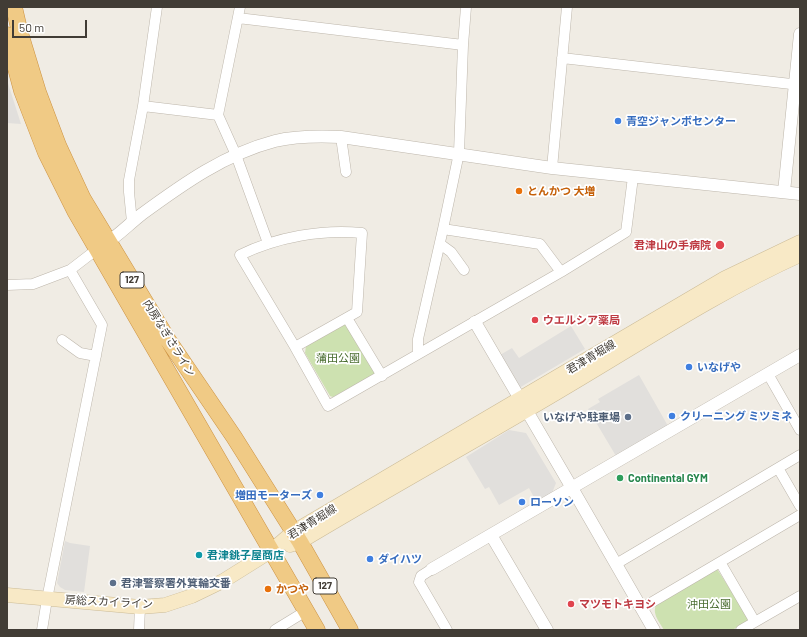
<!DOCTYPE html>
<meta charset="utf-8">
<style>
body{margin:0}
#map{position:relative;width:807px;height:637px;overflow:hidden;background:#f0ece4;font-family:Barlow,sans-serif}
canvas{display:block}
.frame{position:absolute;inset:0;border:8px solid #413c35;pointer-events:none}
.scale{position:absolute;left:12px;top:20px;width:75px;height:18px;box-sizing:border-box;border:2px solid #413c35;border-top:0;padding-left:5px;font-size:12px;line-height:14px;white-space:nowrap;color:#413c35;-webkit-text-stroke:3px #fff;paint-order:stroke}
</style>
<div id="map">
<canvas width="807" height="637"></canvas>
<div class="frame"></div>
<div class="scale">50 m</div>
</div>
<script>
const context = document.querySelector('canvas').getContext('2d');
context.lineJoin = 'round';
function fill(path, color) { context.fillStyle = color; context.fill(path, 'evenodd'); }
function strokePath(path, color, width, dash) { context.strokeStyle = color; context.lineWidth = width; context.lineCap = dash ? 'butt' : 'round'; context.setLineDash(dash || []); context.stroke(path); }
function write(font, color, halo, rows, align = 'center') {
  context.font = font + ' Barlow,"Noto Sans JP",sans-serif'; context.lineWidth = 3.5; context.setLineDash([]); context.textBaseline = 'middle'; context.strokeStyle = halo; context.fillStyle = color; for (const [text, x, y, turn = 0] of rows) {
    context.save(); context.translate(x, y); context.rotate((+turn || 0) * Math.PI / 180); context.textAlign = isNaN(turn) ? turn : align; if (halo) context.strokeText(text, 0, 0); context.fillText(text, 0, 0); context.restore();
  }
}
const green = new Path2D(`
 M 346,323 L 376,372 L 375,374 L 333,397 L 330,396 L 305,353 L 306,346 Z
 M 717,569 L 748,617 L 747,622 L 732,630 L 664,630 C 659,621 651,613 657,603 Z`);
const parking = new Path2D(`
 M 7,80 L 21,124 L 7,123 Z
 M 571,326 L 585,349 L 519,388 L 500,355 L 512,348 L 519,358 Z
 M 639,375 L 668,426 L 616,456 L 588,409 L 600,402 L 598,399 Z
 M 509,430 L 526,433 L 556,483 L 552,493 L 537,503 L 529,488 L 499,505 L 489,487 L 485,489 L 466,457 Z
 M 65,541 L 70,543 L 90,546 L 84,592 L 65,590 L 60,587 L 57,583 Z`);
const minor = new Path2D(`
 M 240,7 L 218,115 L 236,155 L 268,243
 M 238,18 L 463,45
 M 562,58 L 800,85
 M 143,106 L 218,115
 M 341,137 L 346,172
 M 552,168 L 567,7
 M 132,222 L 129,192 L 129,180 L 143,106 L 157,7
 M 443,229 L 540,244 L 561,272
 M 440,244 L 451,252 L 464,270
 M 7,285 L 33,284 L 70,270 L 96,250
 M 347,318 L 382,376
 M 62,340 L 80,353 L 96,356
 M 295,347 L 357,312 L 362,233 C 322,229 277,237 240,255 L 295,347 L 328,406 L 561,272 L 626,232 L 633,177
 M 418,354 L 418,339 L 443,229 L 459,153 L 463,45 L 466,7
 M 768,374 L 800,430
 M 778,468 L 800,506
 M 720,562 L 755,622
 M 616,564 L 800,455
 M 432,569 L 421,576 L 419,582 L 447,630
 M 642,608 L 800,515
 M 42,630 L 47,599 L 102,325 L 70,270
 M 139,630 L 140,607
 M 275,630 L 306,611
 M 741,630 L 800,596`);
const tertiary = new Path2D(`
 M 784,192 L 800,34
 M 102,246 C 117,237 129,224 142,214 C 183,184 225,154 275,141 C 296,136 319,136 341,137 L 552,168 L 800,194
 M 475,322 L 572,488 L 654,630
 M 491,535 L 547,630
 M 432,569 L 800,355`);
const secondary = new Path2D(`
 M 290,545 L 300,542 C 385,491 472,443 558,392 C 638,345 716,293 800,255
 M 7,595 L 140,607 L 165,605 L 192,596 L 223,581 L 271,551 L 293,532 L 725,278 L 800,242`);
const trunk = new Path2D(`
 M 14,7 L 20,33 L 38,92 L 58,145 L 83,199 L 168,340 L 234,437 L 300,542 L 350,630
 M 7,35 L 22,91 L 46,153 L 75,211 L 317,630`);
const markers = [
 [618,121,4,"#3f7fe0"],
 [519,191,4,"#e8710a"],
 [720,245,5,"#e0444e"],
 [535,320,4,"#e0444e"],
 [689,367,4,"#3f7fe0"],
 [672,416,4,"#3f7fe0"],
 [628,417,4,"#5c6f8a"],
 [620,478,4,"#2e9e5b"],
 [320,495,4,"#3f7fe0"],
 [522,502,4,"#3f7fe0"],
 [199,555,4,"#0f9aa8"],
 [370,559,4,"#3f7fe0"],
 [113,583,4,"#5c6f8a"],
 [268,589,4,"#e8710a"],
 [571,604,4,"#e0444e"]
];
const shields = [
 [132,280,24],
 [325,586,24]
];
const shieldNames = [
 ["127",132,280],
 ["127",325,586]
];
const shopNames = [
 ["青空ジャンボセンター",626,121],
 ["いなげや",697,367],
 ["クリーニング ミツミネ",680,416],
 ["増田モーターズ",312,495,"right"],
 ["ローソン",530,502],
 ["ダイハツ",378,559]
];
const foodNames = [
 ["とんかつ 大増",527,191],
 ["かつや",276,589]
];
const healthNames = [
 ["君津山の手病院",711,245,"right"],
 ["ウエルシア薬局",543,320],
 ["マツモトキヨシ",579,604]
];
const streetNames = [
 ["内房なぎさライン",169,338,58],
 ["君津青堀線",591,357,-31],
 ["君津青堀線",312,522,-32],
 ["房総スカイライン",109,602,3]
];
const parkNames = [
 ["蒲田公園",338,358],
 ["沖田公園",709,604]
];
const serviceNames = [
 ["いなげや駐車場",620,417],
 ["君津警察署外箕輪交番",121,583,"left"]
];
const leisureNames = [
 ["Continental GYM",628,478]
];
const cultureNames = [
 ["君津銚子屋商店",207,555]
];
fill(green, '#cde1b0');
fill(parking, '#e1dfdc');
strokePath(minor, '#bdb6ab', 11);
strokePath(tertiary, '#bdb6ab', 13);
strokePath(secondary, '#cbbb97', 15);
strokePath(trunk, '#cc9242', 17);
strokePath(minor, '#fff', 10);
strokePath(tertiary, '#fff', 12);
strokePath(secondary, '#f8e9c6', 14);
strokePath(trunk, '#f0ca85', 16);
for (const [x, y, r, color] of markers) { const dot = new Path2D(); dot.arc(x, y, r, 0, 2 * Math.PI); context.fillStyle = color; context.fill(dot); strokePath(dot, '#fff', 1.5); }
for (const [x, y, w] of shields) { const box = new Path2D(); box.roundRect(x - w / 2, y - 8, w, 16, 3); context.fillStyle = '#fff'; context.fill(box); strokePath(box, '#413c35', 1); }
write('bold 10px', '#413c35', null, shieldNames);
write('bold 11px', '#366cbe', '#fff', shopNames, 'left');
write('bold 11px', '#c56008', '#fff', foodNames, 'left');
write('bold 11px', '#be3a42', '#fff', healthNames, 'left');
write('11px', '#413c35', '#fff', streetNames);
write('11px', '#496c2f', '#fff', parkNames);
write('bold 11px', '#4e5e75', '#fff', serviceNames, 'right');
write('bold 11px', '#27864d', '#fff', leisureNames, 'left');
write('bold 11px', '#0d838f', '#fff', cultureNames, 'left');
</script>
